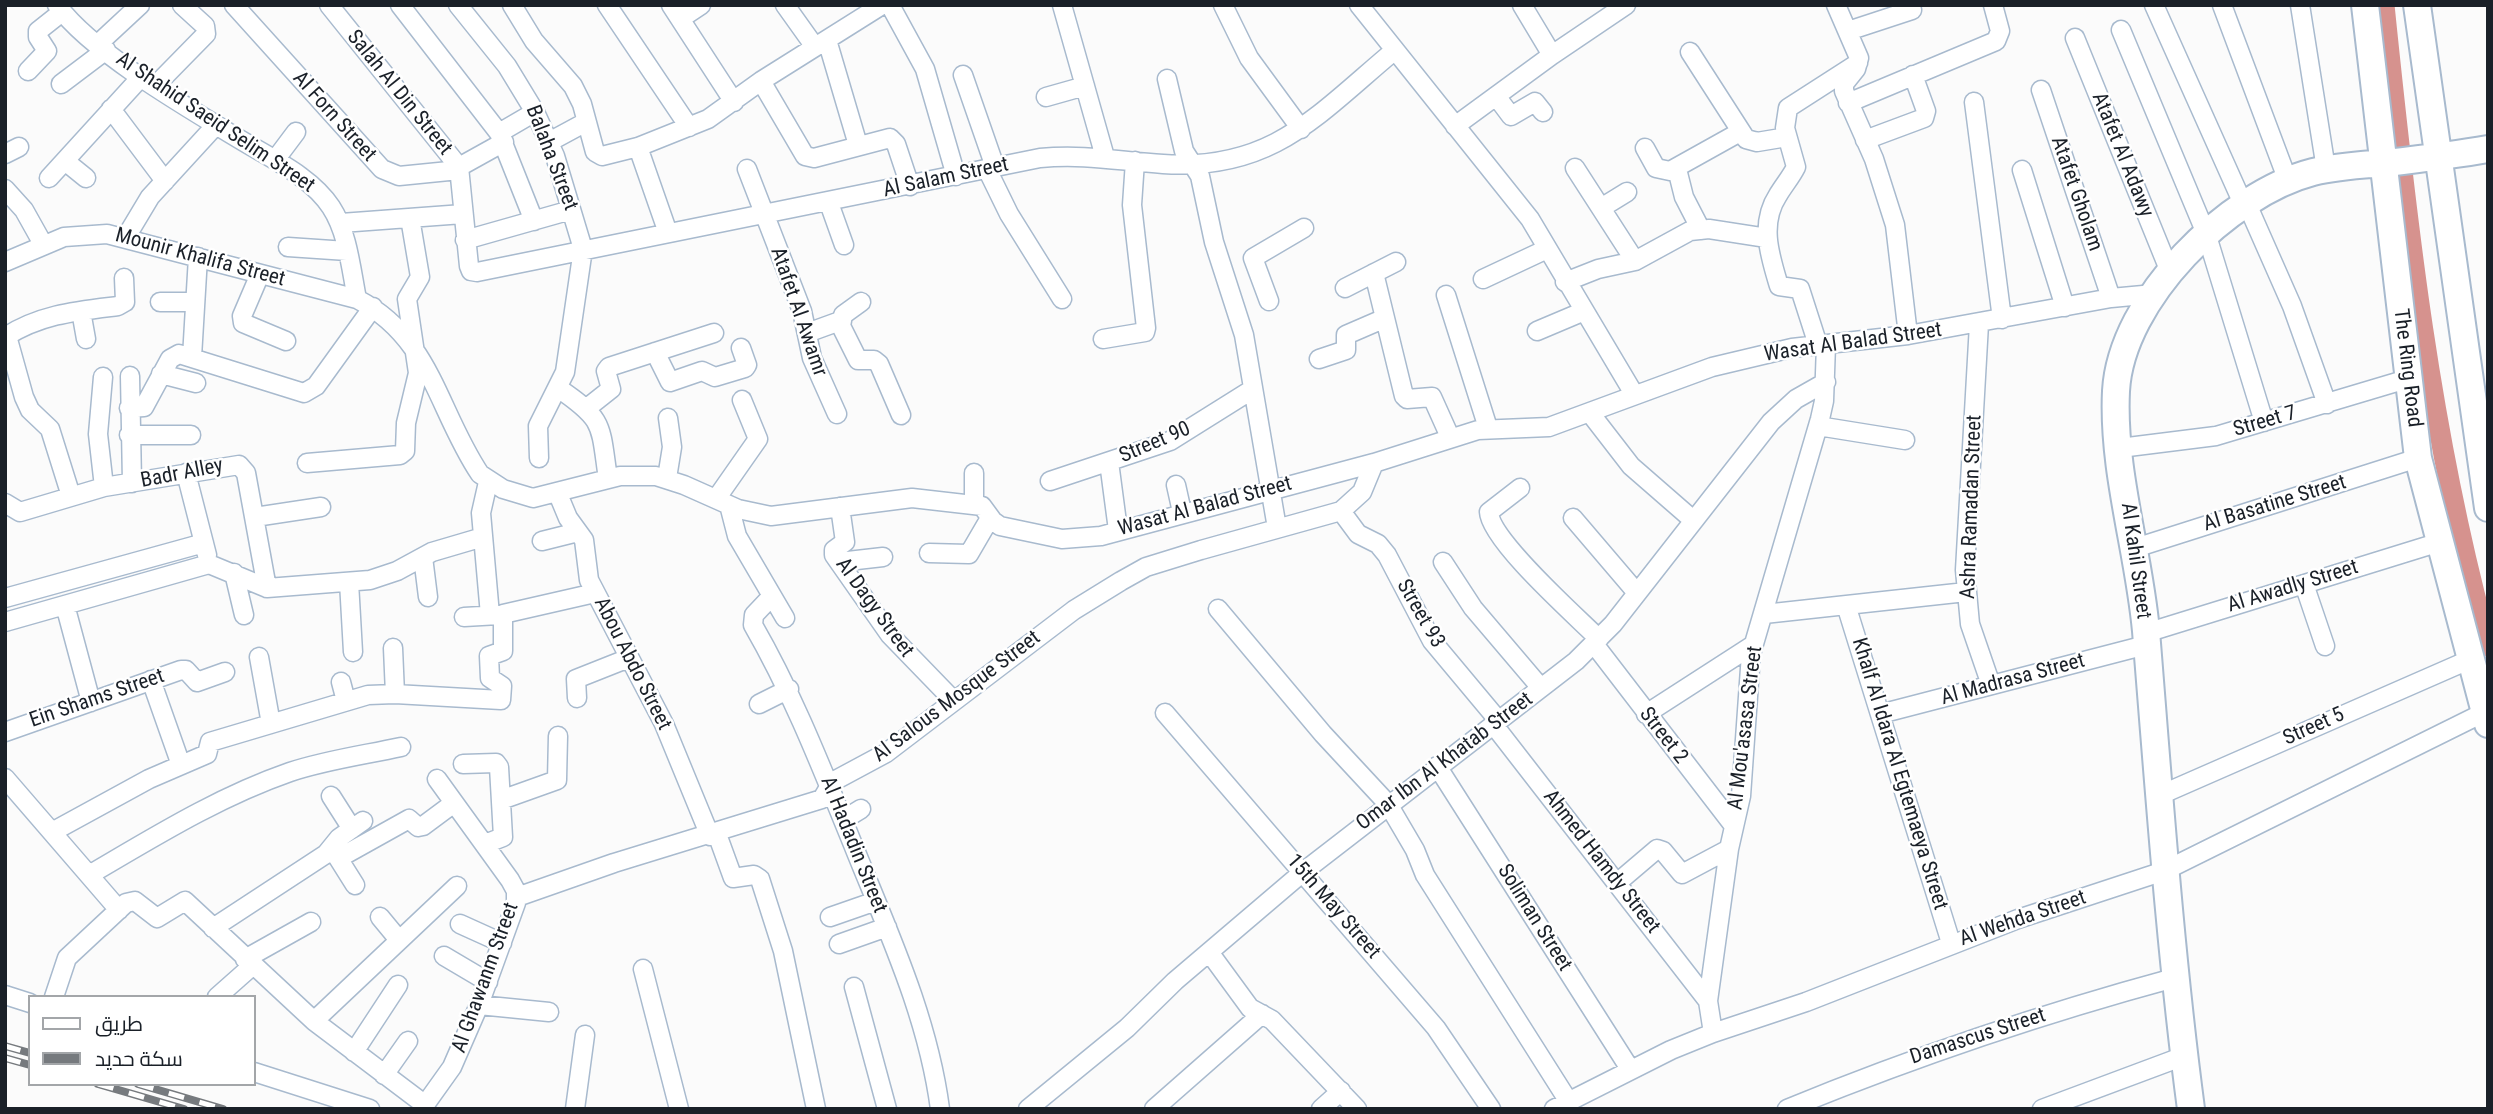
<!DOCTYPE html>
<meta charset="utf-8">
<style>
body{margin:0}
#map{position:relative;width:2493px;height:1114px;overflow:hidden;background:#fbfbfb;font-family:"Roboto Condensed",Cairo,sans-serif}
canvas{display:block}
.frame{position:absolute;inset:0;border:7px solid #1a2028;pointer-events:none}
.legend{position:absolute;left:28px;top:995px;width:228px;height:91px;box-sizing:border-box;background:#fff;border:2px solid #a3a6a9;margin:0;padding:9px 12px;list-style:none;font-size:21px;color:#1a2028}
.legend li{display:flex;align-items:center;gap:14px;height:35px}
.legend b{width:35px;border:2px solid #a3a6a9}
</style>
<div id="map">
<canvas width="2493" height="1114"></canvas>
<div class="frame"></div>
<ul class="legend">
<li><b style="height:9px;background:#fff"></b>طريق</li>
<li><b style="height:9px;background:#767a7e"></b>سكة حديد</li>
</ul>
</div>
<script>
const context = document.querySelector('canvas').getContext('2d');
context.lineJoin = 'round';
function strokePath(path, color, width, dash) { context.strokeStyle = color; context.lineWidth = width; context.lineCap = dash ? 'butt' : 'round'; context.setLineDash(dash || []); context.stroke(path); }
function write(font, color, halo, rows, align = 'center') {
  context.font = font + ' "Roboto Condensed",sans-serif'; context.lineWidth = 5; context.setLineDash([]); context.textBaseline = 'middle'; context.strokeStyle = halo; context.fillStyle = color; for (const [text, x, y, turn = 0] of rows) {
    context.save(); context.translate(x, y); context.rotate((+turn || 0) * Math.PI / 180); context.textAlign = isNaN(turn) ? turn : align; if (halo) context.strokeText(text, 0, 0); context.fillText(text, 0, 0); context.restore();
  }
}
const canal = new Path2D(`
 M 2384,5 C 2406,220 2430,437 2488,646`);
const street = new Path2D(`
 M 57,5 C 93,54 193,111 246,143 C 276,161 312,178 331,207 C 348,233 351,269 357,299
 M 234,5 L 382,169 L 399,176 L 459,170
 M 329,5 L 459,167 L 469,266 L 471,271 L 477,272 L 1040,158 C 1085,154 1118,161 1163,164 C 1273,171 1317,115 1395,50
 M 400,5 L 499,133 L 534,221
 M 458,5 L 507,66 L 535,112 L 555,156 L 583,249 L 565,372 L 538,426 L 539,458
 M 512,5 L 534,41 L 573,86 L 582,104 L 595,152 L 602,156 L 638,147 L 708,119 L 761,81 L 882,5
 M 607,5 L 689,127
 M 671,5 L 734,102
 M 785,5 L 815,47
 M 890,5 L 925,69 L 956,176
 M 1062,5 L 1105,157
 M 1223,5 L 1249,58 L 1301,129
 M 1359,5 L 1530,219 L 1634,394
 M 1522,5 L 1552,55
 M 1836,5 L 1859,58 L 1856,69 L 1844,84 L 1844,91 L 1874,159 L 1895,225 L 1908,335
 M 2154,5 L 2244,206
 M 2222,5 L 2288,181
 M 2300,5 L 2326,169
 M 680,19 L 701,5
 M 2121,30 L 2207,236 L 2264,422
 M 1848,31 L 1912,10
 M 2075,38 L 2170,272
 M 827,40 L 858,145
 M 98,44 L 140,5
 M 1690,52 L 1746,139 L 1757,142 L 1787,137
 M 28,71 L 47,51 L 38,37 L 38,31 L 62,12
 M 963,75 L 995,167
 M 1167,79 L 1184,151 L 1200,176 L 1214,242 L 1244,335 L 1277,528
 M 761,81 L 805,156 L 814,158 L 890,138 L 896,144 L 910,186
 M 61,84 L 106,50
 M 156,85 L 206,34 L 205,26 L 182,5
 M 2041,90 L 2111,298
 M 1496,96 L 1511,116 L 1535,102 L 1543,112
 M 1046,97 L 1085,86
 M 1974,102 L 2002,319
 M 1848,103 L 1996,41 L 2000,31 L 1993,5
 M 111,109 L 165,181
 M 1455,126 L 1552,55 L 1626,5
 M 499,133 L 535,112
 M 1865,140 L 1924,118 L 1926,111 L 1913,75
 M 549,142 L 586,122
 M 638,147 L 668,233
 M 1645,148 L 1656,168 L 1670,171 L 1740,132
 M 5,154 L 19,147
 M 275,160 L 296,132
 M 65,161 L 86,178
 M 459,167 L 504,142
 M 1575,168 L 1635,261
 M 747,169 L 802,311 L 812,358 L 837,414
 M 987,169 L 1009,214 L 1062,299
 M 1677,169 L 1684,197 L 1701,230
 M 2022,170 L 2065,307
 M 49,178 L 142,76
 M 5,189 L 24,210 L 43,244
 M 829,203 L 844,245
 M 2247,204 L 2292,306 L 2327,404
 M 1601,208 L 1627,192
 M 341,223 L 463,214
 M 126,237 L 150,197 L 216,125
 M 465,240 L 571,210
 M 288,247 L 347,251
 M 5,262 L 64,237 L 107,234 L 357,299 C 432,338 437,410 480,474 L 503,489 L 533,498 L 620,476 L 656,476 L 684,485 L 738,509 L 771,516 L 912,498 L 982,506 L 993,521 L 1000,526 L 1062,539 L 1101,536 L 1374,463 L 1478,430 L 1549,427 L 1712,367 L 1792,348 L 1908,335 L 2111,298 L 2154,294
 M 1374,273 L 1404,396 L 1407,399 L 1432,397 L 1450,437
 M 260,274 L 242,316 L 243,323 L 286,341
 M 1483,279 L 1547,249
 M 1565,282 L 1598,269 L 1635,261 L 1690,231 L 1709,229 L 1767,238
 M 1345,288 L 1396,262
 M 1446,295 L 1488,428
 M 1269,301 L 1253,258 L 1304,228
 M 160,302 L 193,302
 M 861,302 L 843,315 L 841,326 L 858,360 L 874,360 L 879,364 L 901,415
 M 81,311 L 86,339
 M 1979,324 L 1965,570 L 1970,624 L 1991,685
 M 1537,331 L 1582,312
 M 807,333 L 840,321
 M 7,336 L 24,397 L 30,410 L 50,429 L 71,496
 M 5,337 C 41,314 77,311 118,306 L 125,302 L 124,278
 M 1103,339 L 1145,332 L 1146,328 L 1132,205 L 1135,161
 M 1818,345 L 1800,289 L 1779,286 C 1770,256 1759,224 1778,195 C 1784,185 1791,177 1796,167 L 1785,128 L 1788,108 L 1858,63
 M 655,352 L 670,382 L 702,371 L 715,377 L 745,368 L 747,365 L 741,348
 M 192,357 L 198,257
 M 1319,359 L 1346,350 L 1346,335 L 1383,319
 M 161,374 L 196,383
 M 130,376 L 132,483
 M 103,377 L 98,434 L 104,487
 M 558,388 C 605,420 600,424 608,479
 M 129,408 L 144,407 L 170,359 L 179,354 L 304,393 L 316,386 L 373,307
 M 587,408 L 611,389 L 606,371 L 609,367 L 714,333
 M 1590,413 L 1631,466 L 1693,520
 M 1818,426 L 1905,440
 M 129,435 L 191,435
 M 2120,448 L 2216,436 L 2407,379
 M 1109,462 L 1118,530
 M 307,463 L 400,455 L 405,451 L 406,423 L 418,373 L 407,299 L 420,277 L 410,218
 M 186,473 L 207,555
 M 667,478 L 672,447 L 668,418
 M 1050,481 L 1170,441 L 1253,389
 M 488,482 L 481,513 L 490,615
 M 1176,485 L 1182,512
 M 1520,488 L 1489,512 C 1490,540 1576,616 1599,639
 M 558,494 L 568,518 L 584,540 L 589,580 L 664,724 L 710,836
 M 716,499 L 758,439 L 742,400
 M 5,503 L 20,512 L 104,487 L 239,465 L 246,473 L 267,588
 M 729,505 L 737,536 L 785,618
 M 974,505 L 974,473
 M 840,507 L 845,542 L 834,550 L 834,555 L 890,635 L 952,699
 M 1341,511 L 1358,534 L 1378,544 L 1387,555 L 1432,641 L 1498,720
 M 255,517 L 321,507
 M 1573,518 L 1637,593
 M 542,541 L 578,532
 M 2132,549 L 2418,458
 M 929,553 L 969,554 L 990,518
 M 423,557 L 428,597
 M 839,562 L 883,557
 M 1443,562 L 1473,608 L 1541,688
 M 234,573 L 244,615
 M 349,582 L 353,652
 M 2304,584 L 2325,646
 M 772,596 L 754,615 L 753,625 C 795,698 824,774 856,852 C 890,936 928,1018 940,1109
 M 5,598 L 204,543
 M 65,605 L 91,702
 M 1846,605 L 1951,943
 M 1218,609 L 1323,734 L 1388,804 L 1415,850 L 1425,875 L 1569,1102
 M 1764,614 L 1966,592
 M 464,617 L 499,615
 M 5,622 L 209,564 L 267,588 L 370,580 L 397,571 L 432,552 L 483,537
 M 2146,633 L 2440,542
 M 1594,644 L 1734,826
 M 393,648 L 395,694
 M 259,657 L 271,724
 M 151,680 L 181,765
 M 341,682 L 346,701
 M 577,698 L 576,679 L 629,658
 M 759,704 L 789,689
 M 1165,713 L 1436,1028 L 1491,1109
 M 1646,714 L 1753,645
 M 1880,714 L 2146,645
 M 1493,724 L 1708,1001
 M 5,732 L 181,670 L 186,670 L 197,682 L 225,672
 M 463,764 L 496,763 L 499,767 L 503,837 L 485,844
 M 1437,766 L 1630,1069
 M 5,778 L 119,910
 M 331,796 L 352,829
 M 2158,796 L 2471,659
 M 501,800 L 557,780 L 558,736
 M 843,820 L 861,809
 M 52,832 L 149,779 L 207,754 L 210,742 L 368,695 L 395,694 L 501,700 L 502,686 L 490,678 L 489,656 L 503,651 L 503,614 L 595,593
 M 717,834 L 733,878 L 754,875 L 760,879 L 783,951 L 816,1109
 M 333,850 L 355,885
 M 339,858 L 409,819 L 418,827 L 423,826 L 454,803
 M 89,875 C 154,837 218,797 290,772 C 326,760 364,755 401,747
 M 1617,883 L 1657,849 L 1663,851 L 1682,874 L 1729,849
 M 517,897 L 614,863 L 822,799 L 832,782 L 886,753 L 1074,610 L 1121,581 L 1146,567 L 1201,550 L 1341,511 L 1362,492 L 1374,463
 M 380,917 L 399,940
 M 830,917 L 876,901
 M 460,924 L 502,943
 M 213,928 L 326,854 L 339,838 L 363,821
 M 839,944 L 887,927
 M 1209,952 L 1250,1008 L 1272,1020 L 1357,1109
 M 444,956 L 488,982
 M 245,959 L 311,922
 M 643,969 L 679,1109
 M 854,987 L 887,1109
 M 5,995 L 30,1003
 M 54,997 L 67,958 L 126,903 L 135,901 L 157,918 L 185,901 L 314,1021 L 424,1104
 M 217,997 L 252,966
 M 479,1005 L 549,1012
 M 314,1021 L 457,886
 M 1713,1033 L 1708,1001 L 1729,849 L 1741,796 L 1751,654 L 1820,419 L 1824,401 L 1826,345
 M 354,1052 L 398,985
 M 254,1072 L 370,1109
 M 384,1075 L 408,1041
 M 422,1109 L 452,1067 L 479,1005 L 516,903 L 516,891 L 510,880 L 437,779
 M 575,1109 L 585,1035
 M 1028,1109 L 1127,1028 L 1175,981 L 1303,872 L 1576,661 L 1613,624 L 1771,422 L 1796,399 L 1826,382
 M 1154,1109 L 1262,1014
 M 1321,1109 L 1341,1091
 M 1554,1109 L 1671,1050 L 1713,1033 L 1806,1002 L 2018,919 L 2164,871 L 2485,712
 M 1787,1109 C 1914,1057 2041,1014 2174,978
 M 2042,1109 L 2184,1056`);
const secondary = new Path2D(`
 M 2365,5 L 2418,458 L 2488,724
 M 2417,5 L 2488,508
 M 2191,1109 C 2170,950 2159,791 2146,631 C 2139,552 2112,471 2116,391 C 2121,299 2228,194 2313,172 C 2337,166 2361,165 2386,163 C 2420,159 2454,155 2488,149`);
const rail = new Path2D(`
 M 5,1046 L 30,1053
 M 5,1058 L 30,1065
 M 98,1084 L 184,1109
 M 138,1084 L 223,1109`);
const streetNames = [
 ["Salah Al Din Street",399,93,51],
 ["Al Forn Street",334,117,48],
 ["Al Shahid Saeid Selim Street",215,123,34],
 ["Atafet Al Adawy",2122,155,68],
 ["Balaha Street",551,158,69],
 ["Al Salam Street",946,178,-12],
 ["Atafet Gholam",2076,194,71],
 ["Mounir Khalifa Street",200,258,15],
 ["Atafet Al Awamr",798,312,71],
 ["Wasat Al Balad Street",1853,343,-8],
 ["The Ring Road",2407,368,83],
 ["Street 7",2265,422,-16],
 ["Street 90",1155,443,-23],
 ["Badr Alley",182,474,-11],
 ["Al Basatine Street",2275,504,-17],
 ["Wasat Al Balad Street",1205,507,-15],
 ["Ashra Ramadan Street",1972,507,-88],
 ["Al Kahil Street",2135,561,82],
 ["Al Awadly Street",2293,587,-17],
 ["Al Dagy Street",874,608,54],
 ["Street 93",1420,614,60],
 ["Abou Abdo Street",632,664,63],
 ["Al Madrasa Street",2013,680,-15],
 ["Al Salous Mosque Street",957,697,-37],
 ["Ein Shams Street",97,699,-19],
 ["Street 5",2314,727,-24],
 ["Al Mou'asasa Street",1746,728,-83],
 ["Street 2",1663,736,52],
 ["Omar Ibn Al Khatab Street",1445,762,-37],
 ["Khalf Al Idara Al Egtemaeya Street",1899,774,73],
 ["Al Hadadin Street",853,845,68],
 ["Ahmed Hamdy Street",1601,862,52],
 ["15th May Street",1333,907,49],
 ["Soliman Street",1534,918,58],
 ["Al Wehda Street",2023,919,-19],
 ["Al Ghawanm Street",486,978,-70],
 ["Damascus Street",1978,1037,-18]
];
strokePath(canal, '#d6928e', 21);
strokePath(street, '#a8bace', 21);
strokePath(secondary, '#a8bace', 30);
strokePath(street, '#fff', 18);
strokePath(secondary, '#fff', 26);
strokePath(rail, '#767a7e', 8);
strokePath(rail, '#fff', 5, [16]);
write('21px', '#1a2028', '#fff', streetNames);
</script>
